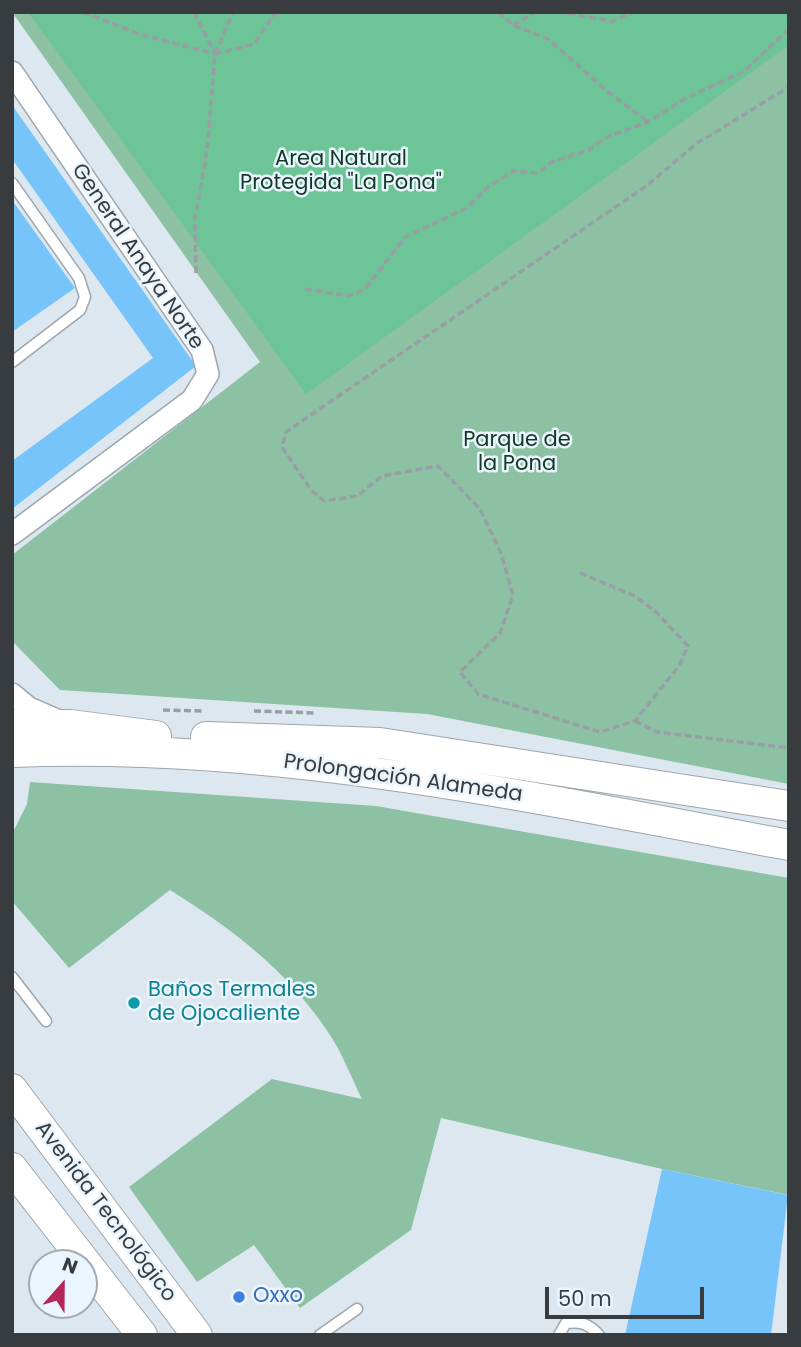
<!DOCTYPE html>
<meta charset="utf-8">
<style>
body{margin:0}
#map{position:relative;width:801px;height:1347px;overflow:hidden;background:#dde7ef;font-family:Poppins,sans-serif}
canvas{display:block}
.frame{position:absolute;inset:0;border:14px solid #383c3f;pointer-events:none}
.north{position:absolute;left:28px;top:1249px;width:70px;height:70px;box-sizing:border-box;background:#eaf5fd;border:2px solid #a3abb1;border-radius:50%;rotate:21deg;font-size:19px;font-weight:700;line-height:28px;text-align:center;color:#383c3f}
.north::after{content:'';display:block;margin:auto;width:24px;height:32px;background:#b52759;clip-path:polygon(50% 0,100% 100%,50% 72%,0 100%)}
.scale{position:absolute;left:545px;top:1287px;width:159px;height:32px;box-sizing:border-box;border:4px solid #383c3f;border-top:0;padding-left:9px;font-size:21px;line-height:24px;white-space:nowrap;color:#383c3f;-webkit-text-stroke:5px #eaf5fd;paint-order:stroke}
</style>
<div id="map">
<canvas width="801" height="1347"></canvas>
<div class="frame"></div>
<div class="north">N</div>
<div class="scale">50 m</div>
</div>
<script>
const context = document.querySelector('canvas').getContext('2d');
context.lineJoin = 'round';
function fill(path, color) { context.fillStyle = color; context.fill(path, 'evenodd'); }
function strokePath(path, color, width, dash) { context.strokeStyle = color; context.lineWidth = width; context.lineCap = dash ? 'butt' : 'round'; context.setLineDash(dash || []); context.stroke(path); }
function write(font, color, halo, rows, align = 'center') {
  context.font = font + ' Poppins,sans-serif'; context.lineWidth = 5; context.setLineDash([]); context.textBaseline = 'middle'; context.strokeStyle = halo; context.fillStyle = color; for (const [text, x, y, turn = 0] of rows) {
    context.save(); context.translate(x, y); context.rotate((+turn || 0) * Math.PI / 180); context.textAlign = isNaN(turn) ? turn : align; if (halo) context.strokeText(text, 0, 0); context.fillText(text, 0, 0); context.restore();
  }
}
const green = new Path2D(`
 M 12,12 L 789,12 L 789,784 L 427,714 L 60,690 L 12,641 L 12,555 L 260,362 Z
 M 30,782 L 376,806 L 789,878 L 789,1195 L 662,1169 L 441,1118 L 411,1230 L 300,1308 L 254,1245 L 197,1282 L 129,1187 L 272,1079 L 362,1099 C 351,1077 342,1052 328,1032 C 287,970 231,928 170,890 L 69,968 L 12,901 L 12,834 L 27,804 Z`);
const forest = new Path2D(`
 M 28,12 L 789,12 L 789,45 L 306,394 Z`);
const building = new Path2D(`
 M 12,105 L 196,366 L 12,509 L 12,461 L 153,358 L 12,159 Z
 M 12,200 L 75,288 L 12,332 Z
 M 662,1169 L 788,1195 L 771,1335 L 625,1335 Z`);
const path = new Path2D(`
 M 83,12 L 142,35 L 215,54
 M 194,12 L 215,54
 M 498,12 L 513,25 L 548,39 L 608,92 L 647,121
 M 558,12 L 612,21 L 633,12
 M 513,25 L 536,12
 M 215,54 L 233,12
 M 196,273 L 195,218 L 207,151 L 215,54 L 254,44 L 273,16 L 280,12
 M 305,289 L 349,296 L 365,289 L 405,237 L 467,208 L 487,188 L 513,171 L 538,173 L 552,162 L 589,150 L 607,137 L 648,122 L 686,98 L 743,72 L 789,29
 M 580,573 L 635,596 L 656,612 L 688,646 L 679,666 L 635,721 L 600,732 L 478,694 L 460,672 L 500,633 L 513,595 L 501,553 L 480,509 L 438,466 L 382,476 L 357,496 L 324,501 L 311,490 L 282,447 L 286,432 L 645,187 L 696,144 L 789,87
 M 163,710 L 204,711
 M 254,711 L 316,713
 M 635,721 L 657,732 L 789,748`);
const lane = new Path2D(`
 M 12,183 L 79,278 L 85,297 L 80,310 L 12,362
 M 12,977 L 46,1021
 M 320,1335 L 357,1309
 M 559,1335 L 566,1323 C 581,1321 589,1324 599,1335`);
const street = new Path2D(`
 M 12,72 L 202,350 L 208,374 L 192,400 L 12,534
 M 12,694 L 29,708 L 59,721`);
const secondary = new Path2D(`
 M 12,725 L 70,725 L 156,736
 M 206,737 L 380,743 L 789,806
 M 12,752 C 273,741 534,798 789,845
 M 12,1089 L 197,1335
 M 12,1168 L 142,1335`);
const markers = [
 [134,1003,7,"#0f9aa8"],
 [239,1297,7,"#3f7fe0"]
];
const parkNames = [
 ["Area Natural",341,160],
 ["Protegida \"La Pona\"",341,184],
 ["Parque de",517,441],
 ["la Pona",517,465]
];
const streetNames = [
 ["General Anaya Norte",137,257,56],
 ["Prolongación Alameda",403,779,8],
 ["Avenida Tecnológico",105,1212,53]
];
const cultureNames = [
 ["Baños Termales",148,991],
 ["de Ojocaliente",148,1015]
];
const shopNames = [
 ["Oxxo",253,1297]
];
fill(green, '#8dc1a3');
fill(forest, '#6dc496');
fill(building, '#76c4fa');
strokePath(lane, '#9ca6ae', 13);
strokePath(street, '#9ca6ae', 24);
strokePath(secondary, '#9ca6ae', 32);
strokePath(path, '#979fa5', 3.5, [7, 3.5]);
strokePath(lane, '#fff', 10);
strokePath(street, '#fff', 21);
strokePath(secondary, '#fff', 30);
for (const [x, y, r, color] of markers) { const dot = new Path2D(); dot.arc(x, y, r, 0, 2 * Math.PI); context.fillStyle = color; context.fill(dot); strokePath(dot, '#eaf5fd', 2.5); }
write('21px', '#123926', '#eaf5fd', parkNames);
write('21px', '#383c3f', '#eaf5fd', streetNames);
write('21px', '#0d838f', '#eaf5fd', cultureNames, 'left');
write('21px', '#366cbe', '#eaf5fd', shopNames, 'left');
</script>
